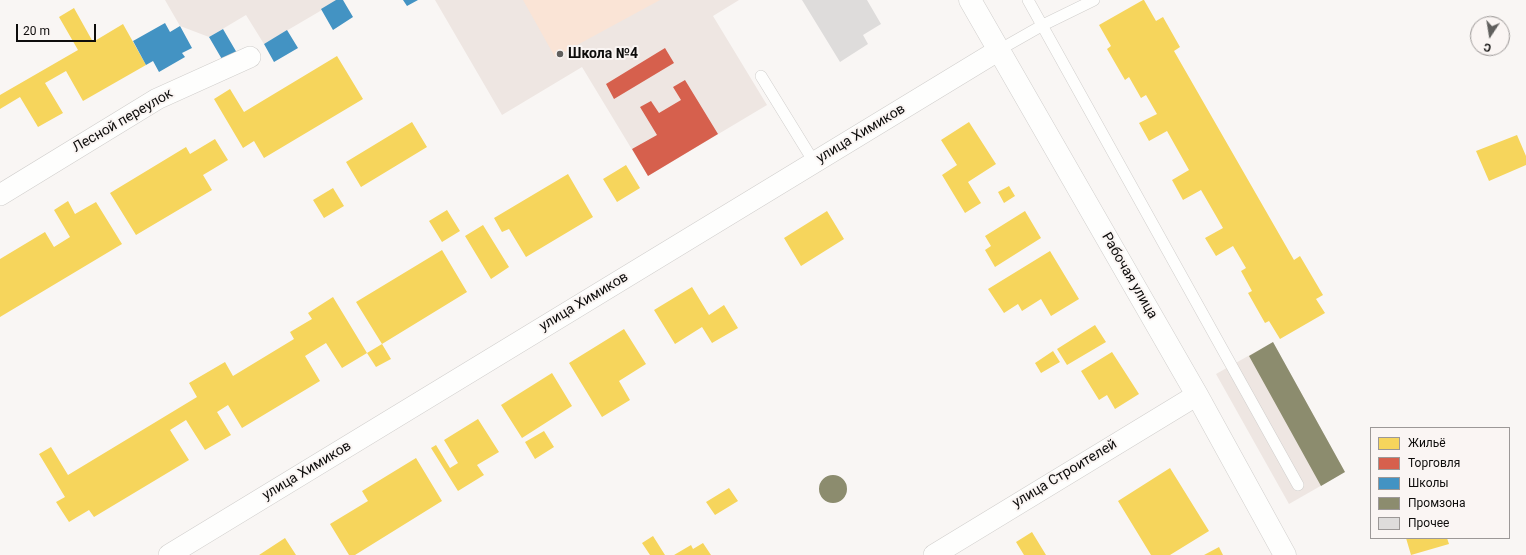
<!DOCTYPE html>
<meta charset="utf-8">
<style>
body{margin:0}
#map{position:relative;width:1526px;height:555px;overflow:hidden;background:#f9f6f4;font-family:Roboto,sans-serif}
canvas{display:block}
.legend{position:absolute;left:1370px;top:427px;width:140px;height:112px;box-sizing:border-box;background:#faf5f3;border:1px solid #9c9897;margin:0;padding:5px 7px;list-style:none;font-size:12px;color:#0e0d0c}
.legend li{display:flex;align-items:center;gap:8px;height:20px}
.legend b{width:20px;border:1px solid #9c9897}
.north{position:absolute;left:1470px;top:16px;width:40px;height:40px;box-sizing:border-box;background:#faf5f3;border:1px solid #9c9897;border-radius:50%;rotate:192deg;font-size:11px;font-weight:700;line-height:16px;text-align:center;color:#0e0d0c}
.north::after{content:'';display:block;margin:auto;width:14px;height:18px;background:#605f5d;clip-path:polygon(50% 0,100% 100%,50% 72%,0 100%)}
.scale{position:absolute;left:16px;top:24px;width:80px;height:18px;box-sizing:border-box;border:2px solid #0e0d0c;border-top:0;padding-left:5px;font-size:12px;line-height:14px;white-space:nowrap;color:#0e0d0c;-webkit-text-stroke:3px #faf5f3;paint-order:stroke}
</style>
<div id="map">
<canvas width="1526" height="555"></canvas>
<ul class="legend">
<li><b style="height:11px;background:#f6d55c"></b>Жильё</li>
<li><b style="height:11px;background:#d6604d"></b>Торговля</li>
<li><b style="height:11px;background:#4393c3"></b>Школы</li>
<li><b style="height:11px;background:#8c8c6e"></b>Промзона</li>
<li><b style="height:11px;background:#dedcdb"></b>Прочее</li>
</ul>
<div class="north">С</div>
<div class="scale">20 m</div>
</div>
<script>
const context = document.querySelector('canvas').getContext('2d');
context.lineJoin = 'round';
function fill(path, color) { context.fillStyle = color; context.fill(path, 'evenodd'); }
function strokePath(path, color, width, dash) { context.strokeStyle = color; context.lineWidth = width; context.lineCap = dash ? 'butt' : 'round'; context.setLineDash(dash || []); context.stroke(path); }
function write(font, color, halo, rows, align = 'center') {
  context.font = font + ' Roboto,sans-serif'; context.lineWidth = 4; context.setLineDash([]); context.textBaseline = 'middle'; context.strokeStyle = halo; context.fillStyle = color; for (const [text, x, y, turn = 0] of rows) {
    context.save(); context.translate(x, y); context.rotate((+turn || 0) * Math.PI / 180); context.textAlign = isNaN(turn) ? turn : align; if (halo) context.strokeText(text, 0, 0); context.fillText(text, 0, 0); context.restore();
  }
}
const built = new Path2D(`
 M 165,0 L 339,0 L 264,44 L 246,15 L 209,37 L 180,26 Z
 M 435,0 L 739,0 L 713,16 L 767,105 L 648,176 L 582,67 L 502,115 Z
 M 1273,342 L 1345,472 L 1289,504 L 1216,374 Z`);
const green = new Path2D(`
 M 523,0 L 660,0 L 555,57 Z`);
const homes = new Path2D(`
 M 1143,0 L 1144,0 L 1156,21 L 1163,17 L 1180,47 L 1174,51 L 1294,260 L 1300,256 L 1323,295 L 1316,299 L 1325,313 L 1280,339 L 1269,321 L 1265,323 L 1248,293 L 1252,291 L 1241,271 L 1246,268 L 1233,246 L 1216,256 L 1205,238 L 1223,228 L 1201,190 L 1183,200 L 1172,180 L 1189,170 L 1167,131 L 1149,141 L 1139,123 L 1157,114 L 1146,95 L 1141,98 L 1129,77 L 1125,80 L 1107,49 L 1111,46 L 1099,25 Z
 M 74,8 L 93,42 L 123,24 L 146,65 L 83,101 L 66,71 L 45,83 L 63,113 L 38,127 L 20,97 L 0,109 L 0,95 L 78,50 L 59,17 Z
 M 337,56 L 363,99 L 264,158 L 254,141 L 243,148 L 214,99 L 230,89 L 244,112 Z
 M 412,122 L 427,147 L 361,187 L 346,162 Z
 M 969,122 L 996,164 L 968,182 L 981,203 L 965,213 L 942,175 L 957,165 L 941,140 Z
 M 1517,135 L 1526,156 L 1526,165 L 1489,181 L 1476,151 Z
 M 215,139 L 228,160 L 203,175 L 212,190 L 136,235 L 110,193 L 186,147 L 190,154 Z
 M 626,165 L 640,188 L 617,202 L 603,179 Z
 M 568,174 L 593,217 L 526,257 L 509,229 L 502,232 L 494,218 Z
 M 1009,186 L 1015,196 L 1004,203 L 998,192 Z
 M 333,188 L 344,206 L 324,218 L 313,200 Z
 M 68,201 L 75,214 L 96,202 L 122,244 L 0,317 L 0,259 L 45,232 L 54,247 L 70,237 L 54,210 Z
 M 447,210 L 460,231 L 442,242 L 429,221 Z
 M 827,211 L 844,239 L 801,266 L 784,238 Z
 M 1025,211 L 1041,238 L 995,267 L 985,250 L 991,246 L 985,236 Z
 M 483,225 L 509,267 L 491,279 L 465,236 Z
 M 442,250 L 467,292 L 382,344 L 356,302 Z
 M 1050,251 L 1079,299 L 1051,316 L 1041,299 L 1022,311 L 1018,304 L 1004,313 L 988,289 Z
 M 692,287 L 709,315 L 724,305 L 738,328 L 712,343 L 702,327 L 675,344 L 654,310 Z
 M 333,297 L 367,353 L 342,368 L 326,343 L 305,356 L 320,381 L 242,428 L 228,405 L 217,412 L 231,435 L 205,450 L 186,420 L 170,430 L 189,460 L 94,517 L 89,510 L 69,522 L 56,502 L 65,497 L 39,454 L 51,447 L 68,475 L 197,397 L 189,383 L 225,362 L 233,376 L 294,339 L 290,332 L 312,319 L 308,313 Z
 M 1095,325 L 1106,342 L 1067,365 L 1057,349 Z
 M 624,329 L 646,364 L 619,381 L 630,400 L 602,417 L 569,363 Z
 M 382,344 L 391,359 L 376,367 L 367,353 Z
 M 1053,351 L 1060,362 L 1041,373 L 1035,363 Z
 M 1112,352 L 1139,394 L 1115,409 L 1107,395 L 1099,400 L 1081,371 Z
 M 552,373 L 572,406 L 522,438 L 501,405 Z
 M 478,419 L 499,452 L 477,465 L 484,475 L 458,491 L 431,448 L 436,445 L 450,468 L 458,463 L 444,440 Z
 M 544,431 L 554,447 L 535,459 L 525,442 Z
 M 416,458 L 442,501 L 355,555 L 349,555 L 330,524 L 368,501 L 362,491 Z
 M 1170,468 L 1209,531 L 1170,555 L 1151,555 L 1118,501 Z
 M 729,488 L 738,501 L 715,515 L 706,502 Z
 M 1032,532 L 1046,555 L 1024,555 L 1016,542 Z
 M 653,536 L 665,555 L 650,555 L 642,543 Z
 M 285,538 L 296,555 L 259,555 Z
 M 1406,538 L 1447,538 L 1449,544 L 1411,555 Z
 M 703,543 L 711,555 L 674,555 L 691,545 L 693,549 Z
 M 1219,547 L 1223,555 L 1204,555 Z`);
const shops = new Path2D(`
 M 665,48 L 674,63 L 614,99 L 606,84 Z
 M 685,80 L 718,134 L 648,176 L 632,149 L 657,135 L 640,107 L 651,101 L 659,113 L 681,100 L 673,87 Z`);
const schools = new Path2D(`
 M 336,0 L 343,0 L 353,17 L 333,30 L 321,9 Z
 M 403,0 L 418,0 L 407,6 Z
 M 165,23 L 170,32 L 180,26 L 192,48 L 182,53 L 185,57 L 159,72 L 153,61 L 146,65 L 133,41 Z
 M 223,29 L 237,53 L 223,61 L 209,37 Z
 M 287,30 L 298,48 L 274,62 L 264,44 Z`);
const industry = new Path2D(`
 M 1273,342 L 1345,472 L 1321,486 L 1249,356 Z
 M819 489a14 14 0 1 1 28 0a14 14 0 1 1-28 0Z`);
const building = new Path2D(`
 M 802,0 L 867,0 L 881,24 L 863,35 L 868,44 L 840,62 Z`);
const lane = new Path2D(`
 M 1028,0 L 1298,485
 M 999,50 L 1043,25 L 1094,0
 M 761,76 L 814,162`);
const street = new Path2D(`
 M 0,195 L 157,99 L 250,57
 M 169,555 L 999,50
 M 934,555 L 1197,395`);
const secondary = new Path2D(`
 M 970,0 L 1197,395 L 1285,555`);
const markers = [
 [560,54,4,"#605f5d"]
];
const poiNames = [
 ["Школа №4",568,54]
];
const streetNames = [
 ["Лесной переулок",123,121,-30],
 ["улица Химиков",861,134,-31],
 ["Рабочая улица",1129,276,60],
 ["улица Химиков",584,302,-31],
 ["улица Химиков",307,471,-31],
 ["улица Строителей",1065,474,-31]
];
fill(built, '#eee6e2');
fill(green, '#fae4d6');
fill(homes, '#f6d55c');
fill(shops, '#d6604d');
fill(schools, '#4393c3');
fill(industry, '#8c8c6e');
fill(building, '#dedcdb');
strokePath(lane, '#d0cecc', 12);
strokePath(street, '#d0cecc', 22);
strokePath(secondary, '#d0cecc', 23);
strokePath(lane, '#fefefd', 11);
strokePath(street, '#fefefd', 21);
strokePath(secondary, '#fefefd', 22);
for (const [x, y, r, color] of markers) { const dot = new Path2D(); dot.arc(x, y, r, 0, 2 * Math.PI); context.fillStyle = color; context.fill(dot); strokePath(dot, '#faf5f3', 1.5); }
write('bold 14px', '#0e0d0c', '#faf5f3', poiNames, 'left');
write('14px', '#0e0d0c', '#faf5f3', streetNames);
</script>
